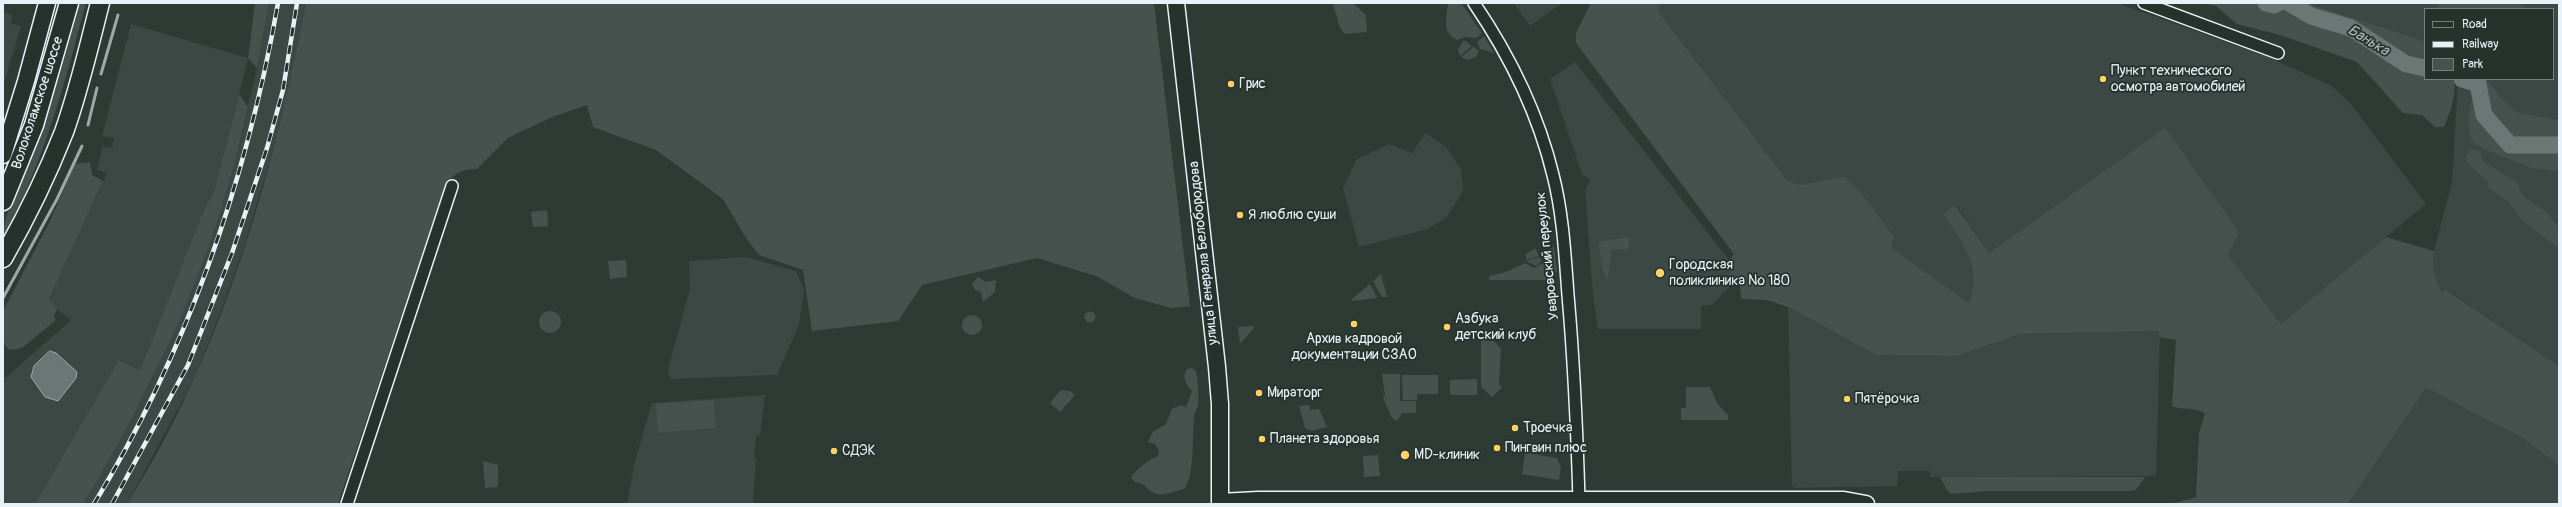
<!DOCTYPE html>
<meta charset="utf-8">
<style>
body{margin:0}
#map{position:relative;width:2562px;height:507px;overflow:hidden;background:#2e3b35;font-family:Pangolin,sans-serif}
canvas{display:block}
.frame{position:absolute;inset:0;border:4px solid #e8f1f8;pointer-events:none}
.legend{position:absolute;left:2424px;top:8px;width:130px;height:72px;box-sizing:border-box;background:#26332d;border:1px solid #747f7e;margin:0;padding:5px 7px;list-style:none;font-size:12px;color:#e8f1f8}
.legend li{display:flex;align-items:center;gap:8px;height:20px}
.legend b{width:20px;border:1px solid #747f7e}
</style>
<div id="map">
<canvas width="2562" height="507"></canvas>
<div class="frame"></div>
<ul class="legend">
<li><b style="height:5px;background:#26332d"></b>Road</li>
<li><b style="height:5px;background:#e8f1f8"></b>Railway</li>
<li><b style="height:11px;background:#45524e"></b>Park</li>
</ul>
</div>
<script>
const context = document.querySelector('canvas').getContext('2d');
context.lineJoin = 'round';
function fill(path, color) { context.fillStyle = color; context.fill(path, 'evenodd'); }
function strokePath(path, color, width, dash) { context.strokeStyle = color; context.lineWidth = width; context.lineCap = dash ? 'butt' : 'round'; context.setLineDash(dash || []); context.stroke(path); }
function write(font, color, halo, rows, align = 'center') {
  context.font = font + ' Pangolin,sans-serif'; context.lineWidth = 3.5; context.setLineDash([]); context.textBaseline = 'middle'; context.strokeStyle = halo; context.fillStyle = color; for (const [text, x, y, turn = 0] of rows) {
    context.save(); context.translate(x, y); context.rotate((+turn || 0) * Math.PI / 180); context.textAlign = isNaN(turn) ? turn : align; if (halo) context.strokeText(text, 0, 0); context.fillText(text, 0, 0); context.restore();
  }
}
const built = new Path2D(`
 M 269,3 L 306,3 L 292,80 L 270,160 L 245,244 L 221,311 L 195,377 L 127,504 L 83,504 L 152,380 L 201,265 L 228,187 L 257,68 Z
 M 1514,3 L 1562,3 L 1530,26 Z
 M 1652,3 L 2117,3 L 2268,57 L 2332,86 L 2351,104 L 2426,204 L 2281,324 L 2228,255 L 2165,129 L 1989,253 L 1956,205 L 1944,214 L 1969,252 L 1975,279 L 1970,304 L 1890,248 L 1844,176 L 1799,185 L 1787,180 Z
 M 2307,3 L 2559,3 L 2559,366 L 2446,289 L 2442,293 L 2433,270 L 2434,251 L 2452,182 L 2458,79 L 2553,79 L 2553,9 L 2425,9 L 2425,41 Z
 M 3,11 L 12,15 L 11,24 L 21,26 L 3,87 Z
 M 131,24 L 248,58 L 214,191 L 203,212 L 140,370 L 120,360 L 35,504 L 3,504 L 3,380 L 71,320 L 57,309 L 49,299 L 107,173 L 97,170 L 103,146 L 112,148 L 114,138 L 102,136 Z
 M 1575,62 L 1729,260 L 1730,286 L 1712,305 L 1701,306 L 1701,329 L 1598,329 L 1593,295 L 1585,190 L 1590,180 L 1582,174 L 1550,79 Z
 M 1425,133 L 1446,147 L 1461,169 L 1463,191 L 1447,217 L 1428,229 L 1359,247 L 1343,188 L 1357,159 L 1389,144 L 1412,153 Z
 M 746,257 L 796,271 L 804,289 L 799,325 L 777,375 L 670,379 L 668,369 L 690,289 L 689,261 Z
 M 1788,307 L 1876,355 L 1957,356 L 2020,334 L 2160,331 L 2156,476 L 1930,477 L 1930,471 L 1898,471 L 1897,486 L 1795,488 L 1792,486 Z
 M 2426,388 L 2524,439 L 2559,466 L 2559,504 L 2348,504 Z
 M 765,395 L 760,436 L 756,436 L 754,458 L 756,459 L 753,504 L 627,504 L 634,465 L 652,403 Z`);
const green = new Path2D(`
 M 80,3 L 86,3 C 65,83 43,165 3,238 C 3,210 23,182 33,155 C 51,105 66,55 80,3 Z
 M 255,3 L 269,3 L 257,68 L 248,58 Z
 M 306,3 L 1154,3 L 1190,306 L 1171,308 L 1135,298 L 1096,276 L 1037,258 L 922,285 L 898,321 L 812,331 L 803,270 L 759,255 L 746,238 L 723,199 L 656,150 L 593,127 L 587,105 L 552,117 L 508,138 L 477,169 C 462,169 456,173 446,183 L 338,504 L 127,504 C 222,354 273,176 306,3 Z
 M 1353,3 L 1366,15 L 1367,32 L 1345,34 L 1340,28 L 1333,4 Z
 M 1448,3 L 1461,3 L 1482,33 L 1477,38 L 1465,37 L 1457,40 C 1441,33 1447,16 1448,3 Z
 M 1591,3 L 1660,3 L 1658,11 L 1787,180 L 1799,185 L 1844,176 L 1862,194 L 1894,237 L 1891,248 L 1969,303 C 1983,267 1963,243 1943,214 L 1955,205 L 1989,253 L 2165,128 L 2239,232 L 2228,255 L 2281,324 L 2386,237 L 2434,251 L 2433,270 L 2442,293 L 2445,289 L 2559,366 L 2559,466 L 2524,439 L 2426,388 L 2348,504 L 2171,504 L 2196,497 L 2199,434 L 2205,413 C 2194,407 2183,410 2172,406 L 2176,340 L 2159,337 L 2159,331 L 2020,334 L 1957,356 L 1876,355 L 1788,307 L 1767,300 L 1741,299 L 1740,286 L 1730,286 L 1729,260 L 1734,254 L 1576,43 L 1576,33 Z
 M 2201,3 L 2307,3 L 2425,41 L 2425,79 L 2453,79 C 2458,94 2449,114 2444,127 L 2435,127 L 2422,115 L 2403,113 L 2357,62 L 2280,35 L 2237,24 L 2216,6 Z
 M 2438,3 L 2518,3 L 2526,9 L 2436,9 Z
 M 1484,36 L 1494,53 L 1480,49 L 1477,42 Z
 M 1464,40 L 1472,46 L 1460,56 L 1458,49 Z
 M 1473,47 L 1479,50 L 1476,57 L 1468,60 L 1461,57 Z
 M 2471,79 L 2487,79 L 2501,98 L 2518,113 L 2559,120 L 2559,171 L 2532,168 L 2484,149 L 2474,143 L 2469,133 L 2469,111 L 2475,89 Z
 M 239,94 L 248,107 C 241,133 236,160 228,186 C 196,298 143,404 83,504 L 35,504 L 119,360 L 140,370 L 203,212 L 214,191 Z
 M 2470,149 L 2480,151 L 2483,161 L 2518,183 C 2522,201 2532,201 2545,211 C 2550,215 2553,222 2559,227 L 2559,249 L 2521,219 L 2508,201 L 2490,189 L 2486,180 L 2469,165 L 2465,158 Z
 M 90,162 L 92,175 L 103,181 L 49,299 L 57,309 L 54,316 L 56,320 L 22,348 L 9,350 L 3,342 L 3,311 L 50,221 L 75,164 Z
 M 547,210 L 548,226 L 533,227 L 531,212 Z
 M 1629,237 L 1629,249 L 1611,250 L 1608,279 L 1604,275 L 1598,244 L 1602,241 Z
 M 1554,246 L 1557,272 L 1556,272 L 1544,261 L 1544,255 Z
 M 1535,248 L 1539,256 L 1526,260 L 1526,254 Z
 M 1539,257 L 1542,261 L 1536,266 L 1526,261 Z
 M 626,260 L 627,277 L 610,279 L 608,261 Z
 M 1525,263 L 1534,268 L 1543,263 L 1556,275 L 1551,275 L 1549,280 L 1489,280 L 1489,276 L 1506,272 Z
 M 1381,274 L 1387,297 L 1382,297 L 1373,281 Z
 M 978,277 L 986,282 L 996,280 L 995,292 L 983,302 L 981,292 L 975,290 L 972,284 Z
 M 1370,284 L 1377,298 L 1352,301 L 1352,299 Z
 M539 322a11 11 0 1 1 22 0a11 11 0 1 1-22 0Z
 M1084.5 317a5.5 5.5 0 1 1 11 0a5.5 5.5 0 1 1-11 0Z
 M962 325a10 10 0 1 1 20 0a10 10 0 1 1-20 0Z
 M 1253,326 L 1254,328 L 1240,344 L 1238,327 Z
 M 1481,340 L 1494,341 L 1501,349 L 1499,384 L 1502,387 L 1492,397 L 1481,387 Z
 M 1192,368 L 1196,371 C 1198,381 1199,394 1198,405 C 1198,409 1194,412 1194,417 C 1192,435 1195,476 1184,489 C 1176,491 1161,497 1154,493 C 1145,488 1146,484 1135,482 L 1131,478 C 1136,468 1148,461 1158,456 L 1159,451 L 1155,444 L 1148,442 L 1153,432 L 1166,424 L 1172,409 L 1181,405 L 1186,407 L 1192,391 C 1186,384 1181,378 1187,369 Z
 M 1382,374 L 1400,374 L 1400,401 L 1416,401 L 1416,413 L 1402,413 L 1397,421 L 1392,418 L 1383,398 L 1385,396 Z
 M 1402,375 L 1438,375 L 1438,394 L 1417,394 L 1417,400 L 1403,400 Z
 M 1477,379 L 1477,395 L 1450,395 L 1450,380 Z
 M 1686,387 L 1710,387 L 1717,403 L 1728,415 L 1728,420 L 1681,420 L 1681,408 L 1686,408 Z
 M 1061,390 L 1070,391 L 1075,395 L 1060,412 L 1050,403 Z
 M 714,400 L 716,428 L 658,433 L 656,404 Z
 M 1309,405 L 1310,410 L 1319,409 L 1327,427 L 1311,431 L 1305,428 L 1299,406 Z
 M 1525,453 L 1557,458 L 1561,467 L 1559,480 L 1522,474 Z
 M 1378,455 L 1380,476 L 1364,477 L 1363,456 Z
 M 483,461 L 498,465 L 498,487 L 485,488 Z
 M 1940,477 L 2145,477 L 2136,490 L 2129,491 L 1988,491 L 1951,494 L 1947,490 Z`);
const water = new Path2D(`
 M 50,351 L 56,353 L 77,372 L 76,378 L 58,401 L 45,397 L 31,377 L 34,366 Z`);
const stream = new Path2D(`
 M 101,74 L 118,15
 M 88,125 L 97,88
 M 3,298 L 57,199 L 82,146`);
const river = new Path2D(`
 M 2266,3 L 2274,5 L 2278,3
 M 2289,3 L 2311,16 L 2351,28 L 2406,64 L 2425,68
 M 2462,79 L 2478,84 L 2484,115 L 2510,145 L 2559,145`);
const street = new Path2D(`
 M 1474,3 C 1510,56 1538,113 1553,175 C 1563,214 1565,255 1568,295 C 1574,363 1577,432 1579,500
 M 2144,3 L 2278,53
 M 347,504 L 452,186`);
const secondary = new Path2D(`
 M 1176,3 L 1217,367 L 1220,404 L 1220,504
 M 3,155 L 26,81 L 47,3
 M 1220,502 L 1258,500 L 1844,500 L 1866,504`);
const primary = new Path2D(`
 M 3,201 L 34,125 L 69,3
 M 3,258 C 26,218 47,175 64,132 C 79,90 89,46 100,3`);
const rail = new Path2D(`
 M 94,504 C 187,351 247,179 278,3
 M 112,504 L 188,365 L 232,253 L 267,148 L 283,90 L 297,3`);
const markers = [
 [2103,79,4,"#ffd166"],
 [1231,84,4,"#ffd166"],
 [1240,215,4,"#ffd166"],
 [1660,273,5,"#ffd166"],
 [1354,324,4,"#ffd166"],
 [1447,327,4,"#ffd166"],
 [1259,393,4,"#ffd166"],
 [1847,399,4,"#ffd166"],
 [1515,428,4,"#ffd166"],
 [1262,439,4,"#ffd166"],
 [1497,448,4,"#ffd166"],
 [834,451,4,"#ffd166"],
 [1405,455,5,"#ffd166"]
];
const poiNames = [
 ["Пункт технического",2111,71],
 ["осмотра автомобилей",2111,87],
 ["Грис",1239,84],
 ["Я люблю суши",1248,215],
 ["Городская",1669,265],
 ["поликлиника № 180",1669,281],
 ["Азбука",1455,319],
 ["детский клуб",1455,335],
 ["Архив кадровой",1354,339,"center"],
 ["документации СЗАО",1354,355,"center"],
 ["Мираторг",1267,393],
 ["Пятёрочка",1855,399],
 ["Троечка",1523,428],
 ["Планета здоровья",1270,439],
 ["Пингвин плюс",1505,448],
 ["СДЭК",842,451],
 ["MD-клиник",1414,455]
];
const streetNames = [
 ["Волоколамское шоссе",38,103,-72],
 ["улица Генерала Белобородова",1204,253,-96],
 ["Уваровский переулок",1548,256,-96]
];
const waterNames = [
 ["Банька",2368,41,31]
];
fill(built, '#3b4843');
fill(green, '#45524e');
fill(water, '#6b7775');
strokePath(water, '#9da8a9', 1);
strokePath(stream, '#9da8a9', 3);
strokePath(river, '#6b7775', 17);
strokePath(street, '#e8f1f8', 14);
strokePath(secondary, '#e8f1f8', 19);
strokePath(primary, '#e8f1f8', 21);
strokePath(street, '#26332d', 11);
strokePath(secondary, '#26332d', 16);
strokePath(primary, '#26332d', 18);
strokePath(rail, '#e8f1f8', 4.5);
strokePath(rail, '#26332d', 3, [9]);
for (const [x, y, r, color] of markers) { const dot = new Path2D(); dot.arc(x, y, r, 0, 2 * Math.PI); context.fillStyle = color; context.fill(dot); strokePath(dot, '#26332d', 1.5); }
write('14px', '#e8f1f8', '#26332d', poiNames, 'left');
write('14px', '#e8f1f8', '#26332d', streetNames);
write('italic 15px', '#b0babd', '#26332d', waterNames);
</script>
